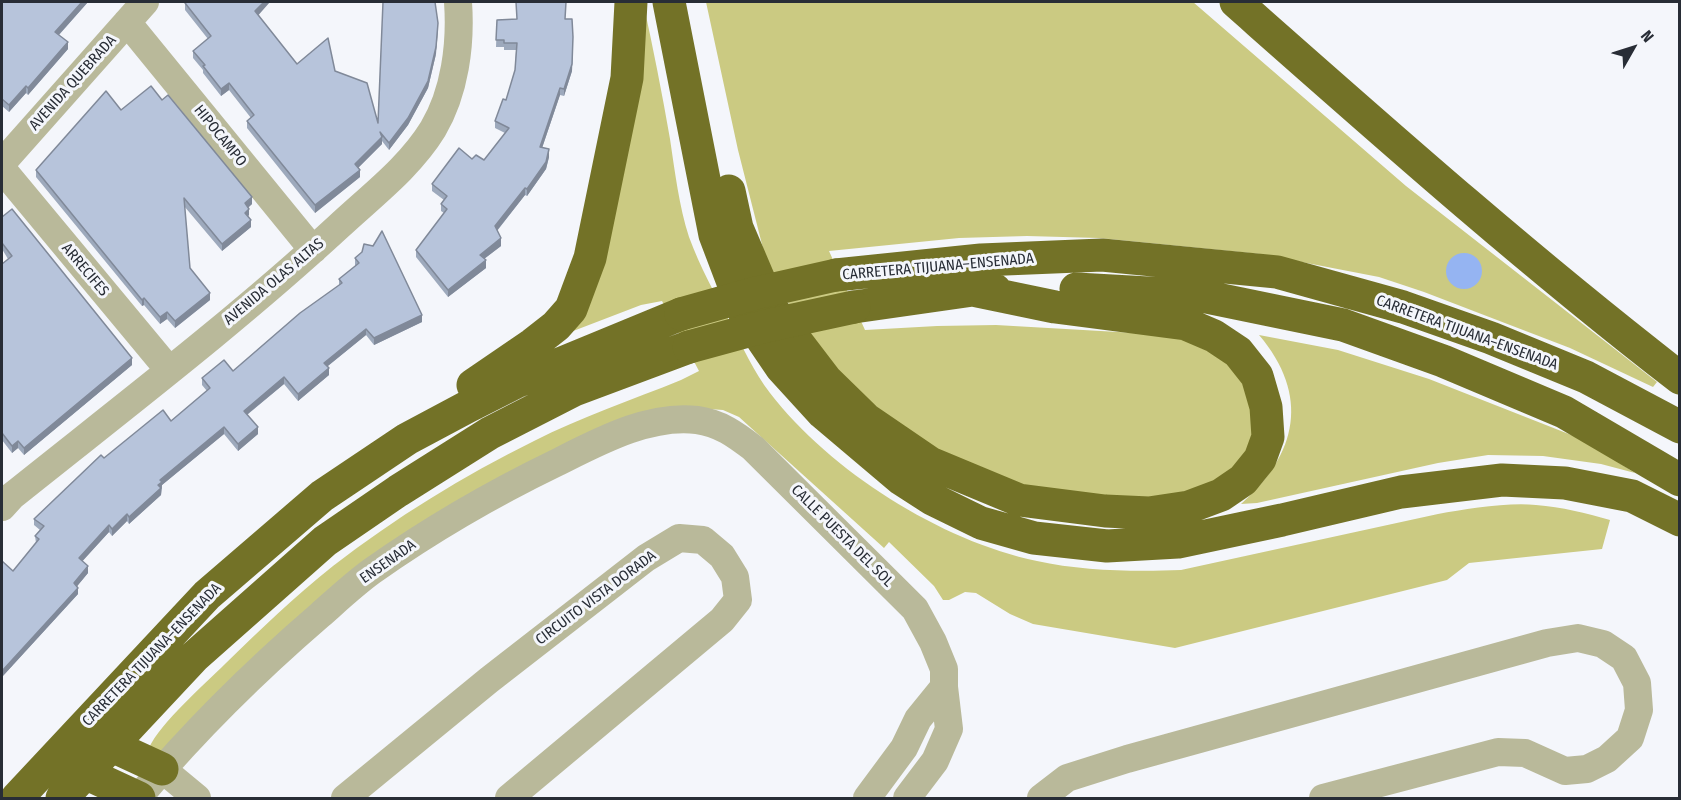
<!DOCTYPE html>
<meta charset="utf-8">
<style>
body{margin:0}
#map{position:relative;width:1681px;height:800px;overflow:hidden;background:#f4f6fb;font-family:"Fira Sans Condensed",sans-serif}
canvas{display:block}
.frame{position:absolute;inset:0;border:3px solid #282d36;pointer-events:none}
.north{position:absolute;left:1603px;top:18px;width:60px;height:60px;-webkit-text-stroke:4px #f4f6fb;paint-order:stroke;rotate:51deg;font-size:16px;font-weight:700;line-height:24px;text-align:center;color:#282d36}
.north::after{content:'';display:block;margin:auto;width:21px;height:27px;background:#282d36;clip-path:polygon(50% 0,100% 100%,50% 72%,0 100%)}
</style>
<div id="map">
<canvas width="1681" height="800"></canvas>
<div class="frame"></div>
<div class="north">N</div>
</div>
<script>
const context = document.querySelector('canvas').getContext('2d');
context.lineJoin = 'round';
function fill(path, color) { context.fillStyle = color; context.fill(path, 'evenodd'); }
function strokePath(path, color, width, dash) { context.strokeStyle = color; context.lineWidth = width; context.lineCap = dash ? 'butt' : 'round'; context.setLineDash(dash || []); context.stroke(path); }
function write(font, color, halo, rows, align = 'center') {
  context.font = font + ' "Fira Sans Condensed",sans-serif'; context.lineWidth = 6; context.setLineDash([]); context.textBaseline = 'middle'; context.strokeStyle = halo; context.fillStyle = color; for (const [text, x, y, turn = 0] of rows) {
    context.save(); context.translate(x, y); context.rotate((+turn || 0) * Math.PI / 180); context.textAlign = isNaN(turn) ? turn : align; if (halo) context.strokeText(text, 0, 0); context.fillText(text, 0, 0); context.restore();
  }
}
const green = new Path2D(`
 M 643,2 C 653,47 662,93 670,139 C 675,172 679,206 689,237 C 700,267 715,294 730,322 C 742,346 754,372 770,393 C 830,471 941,541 1037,561 C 1082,571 1136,572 1181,570 L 1438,514 C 1466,509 1508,502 1536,505 C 1562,507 1586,513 1610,520 L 1602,549 L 1469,563 L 1447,580 L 1175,648 L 1033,624 L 1010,614 L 976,593 L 965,592 L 949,600 L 943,600 L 934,586 L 889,542 L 884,548 L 739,417 L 723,410 L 695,408 L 497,483 L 170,756 L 149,748 C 160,723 205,684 225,664 C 260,630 295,596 333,566 C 395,518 463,476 534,441 C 581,417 632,400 681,380 L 699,371 L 662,301 L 641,305 L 568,333 Z
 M 706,2 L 1193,2 L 1406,186 L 1657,382 L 1653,387 L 1570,348 L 1424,292 L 1379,277 L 1260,254 L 1099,238 L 1027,236 L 959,238 L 829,251 L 865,330 L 937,326 L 996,325 L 1153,334 L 1194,339 L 1233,361 L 1257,411 L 1248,457 L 1202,497 L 1053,497 L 931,447 L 905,430 L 846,382 L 804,330 L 768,268 L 738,150 Z
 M 1259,335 L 1338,350 L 1429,379 L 1584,440 L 1635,473 L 1601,464 L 1543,456 L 1488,455 L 1438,463 L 1257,503 L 1241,504 C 1298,454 1310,395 1259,335 Z`);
const water = new Path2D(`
 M1446 271a18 18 0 1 1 36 0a18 18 0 1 1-36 0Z`);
const minor = new Path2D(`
 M 127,22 L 313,250
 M 2,163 L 145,2
 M 2,169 L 169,370
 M 2,507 L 12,496 C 122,408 235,322 338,227 C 371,196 409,168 433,129 C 455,92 461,44 458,2
 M 162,769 L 197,798
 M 138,798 C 193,732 255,671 320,615 C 337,600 354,584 372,571 C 430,530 492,494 556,463 C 598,442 649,414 697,420 C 720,423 736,435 753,448 L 915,609 L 933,642 L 944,669 L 944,687 L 949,729 L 935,761 L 907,798
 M 345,798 L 489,680 L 646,558 L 679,538 L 703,540 L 722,556 L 735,577 L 738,600 L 722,620 L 509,798
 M 867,798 L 904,748 L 918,719 L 944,687
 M 1041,798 L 1067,778 L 1127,759 L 1547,643 L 1578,638 L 1603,644 L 1624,658 L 1637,683 L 1639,710 L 1630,738 L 1607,759 L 1587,769 L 1565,771 L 1525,753 L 1498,752 L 1323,798`);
const highway = new Path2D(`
 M 669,2 L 715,235 L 745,314 L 781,367 L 823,413 L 901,479 L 932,499 L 981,523 L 1034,538 L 1107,546 L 1178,542 L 1282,520 L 1401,492 L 1502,480 L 1565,483 L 1632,496 L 1680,520
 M 1236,2 C 1381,130 1526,259 1680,378
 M 729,191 L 737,228 L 771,308 L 826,380 L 867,420 L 930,463 L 1019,500 L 1105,511 L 1149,513 L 1189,507 L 1221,495 L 1243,480 L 1260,459 L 1268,437 L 1266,407 L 1257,376 L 1238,352 L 1214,336 L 1186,324 L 1055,307 L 973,290
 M 836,275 L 981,260 L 1102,255 L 1277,272 L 1403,307 L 1491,338 L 1586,377 L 1680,427
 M 1076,289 L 1202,296 L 1343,325 L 1443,361 L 1564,412 L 1680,480
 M 854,307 L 973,290 L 995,290
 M 473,385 L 533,344 L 556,326 L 571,309 L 590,258 L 627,78 L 631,2
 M 110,745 L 162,769
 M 85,773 L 139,798
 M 17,798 L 207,595 L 322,496 L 407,439 L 467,407 L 516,382 L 681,314
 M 62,798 L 194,657 L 325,541 L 398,491 L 490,433 L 574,390 L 689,347`);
const highwayBridge = new Path2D(`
 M 681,314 L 756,293 L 836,275
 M 689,347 L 766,326 L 854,307`);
const wall = new Path2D(`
 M 2,2 L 88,2 L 59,35 L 68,49 L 28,95 L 26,93 L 9,112 L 2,106 Z
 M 185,3 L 258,15 L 297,64 L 335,71 L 378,123 L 436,54 L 428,88 L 408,125 L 389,150 L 382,141 L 382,144 L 358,168 L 360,177 L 315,213 L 247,128 L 247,121 L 251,118 L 229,90 L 221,96 L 203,73 L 203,70 L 193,58 L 193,51 L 208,39 L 185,10 Z
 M 517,19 L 566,19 L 573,44 L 572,71 L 564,96 L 560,95 L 542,148 L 549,157 L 546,169 L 527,196 L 525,195 L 497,231 L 501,246 L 484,259 L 486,268 L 448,297 L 416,257 L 416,250 L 444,213 L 441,211 L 441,204 L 444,200 L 432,191 L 432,184 L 472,159 L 484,160 L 505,133 L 495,128 L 495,121 L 506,100 L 515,70 L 516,50 L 504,50 L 504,47 L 496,47 L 497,20 Z
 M 121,110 L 252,204 L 248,208 L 249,215 L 248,216 L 251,227 L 222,251 L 184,206 L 190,268 L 210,300 L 175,328 L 167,319 L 160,324 L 144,305 L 142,306 L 36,177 L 36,170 Z
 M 2,217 L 132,365 L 24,455 L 18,448 L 12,453 L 2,440 L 2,264 L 8,259 L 2,249 Z
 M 355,258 L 422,322 L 374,345 L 366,335 L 328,366 L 329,375 L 298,401 L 284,384 L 247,415 L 258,434 L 238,451 L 224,434 L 162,485 L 161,495 L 129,524 L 127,521 L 112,536 L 109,532 L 82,561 L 88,573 L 77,586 L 78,594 L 2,677 L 2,561 L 13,571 L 36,543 L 35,536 L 40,530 L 34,525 L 34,519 L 104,458 L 171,421 L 207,391 L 202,385 L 202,378 L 233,371 L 339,285 L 339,279 L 355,266 Z`);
const shadedWall = new Path2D(`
 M 82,2 L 88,2 L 55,39 L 55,32 Z
 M 264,2 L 270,2 L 255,19 L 255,11 Z
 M 438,30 L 436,54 L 428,88 L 408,125 L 389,150 L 389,143 Z
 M 573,37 L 572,71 L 564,96 L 564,89 Z
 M 68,42 L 68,49 L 28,95 L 28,88 Z
 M 229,83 L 229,90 L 221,96 L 221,89 Z
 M 26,86 L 26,93 L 9,112 L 9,105 Z
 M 560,88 L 560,95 L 540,154 L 540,147 Z
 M 382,137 L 382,144 L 355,171 L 355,164 Z
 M 549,149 L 549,157 L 546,169 L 527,196 L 527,189 Z
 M 360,170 L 360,177 L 315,213 L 315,205 Z
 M 525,188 L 525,195 L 495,233 L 495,226 Z
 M 252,197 L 252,204 L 245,210 L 245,203 Z
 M 249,209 L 249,215 L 245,219 L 245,213 Z
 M 251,220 L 251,227 L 222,251 L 222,244 Z
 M 501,238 L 501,246 L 480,262 L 480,255 Z
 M 486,260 L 486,268 L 448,297 L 448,290 Z
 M 210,293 L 210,300 L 175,328 L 175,321 Z
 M 144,298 L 144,305 L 142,306 L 142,300 Z
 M 167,312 L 167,319 L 160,324 L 160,317 Z
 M 422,315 L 422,322 L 374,345 L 374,338 Z
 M 366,329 L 366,335 L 324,369 L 324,363 Z
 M 132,358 L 132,365 L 24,455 L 24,448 Z
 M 329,368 L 329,375 L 298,401 L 298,394 Z
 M 284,377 L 284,384 L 244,417 L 244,411 Z
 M 224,427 L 224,434 L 162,485 L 161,495 L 129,524 L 129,517 L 158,485 L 160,480 Z
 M 258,427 L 258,434 L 238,451 L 238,444 Z
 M 18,441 L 18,448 L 12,453 L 12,446 Z
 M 127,514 L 127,521 L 112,536 L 112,529 Z
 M 109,525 L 109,532 L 79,565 L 79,558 Z
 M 88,566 L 88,573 L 74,590 L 74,583 Z
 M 78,588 L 78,594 L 2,677 L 2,671 Z`);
const building = new Path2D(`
 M 2,2 L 82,2 L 55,32 L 68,42 L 28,88 L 26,86 L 9,105 L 2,99 Z
 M 187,2 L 264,2 L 255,11 L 297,64 L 328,38 L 335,71 L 367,83 L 378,123 L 383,2 L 435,2 L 438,23 L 436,47 L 428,81 L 408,118 L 389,143 L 380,132 L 382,137 L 355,164 L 360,170 L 315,205 L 247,121 L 254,115 L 229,83 L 221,89 L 203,66 L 205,65 L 193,51 L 211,36 L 185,3 Z
 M 516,2 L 566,2 L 565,19 L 572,19 L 573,37 L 572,64 L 564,89 L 560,88 L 540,147 L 549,149 L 546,162 L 527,189 L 525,188 L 495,226 L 501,238 L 480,255 L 486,260 L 448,290 L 416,250 L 447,209 L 441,204 L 447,196 L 432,184 L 459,148 L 472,159 L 476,155 L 484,160 L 509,128 L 495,121 L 503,99 L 506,100 L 515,70 L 517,43 L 504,43 L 504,40 L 496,40 L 497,20 L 517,19 Z
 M 151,86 L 162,100 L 168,95 L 252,197 L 245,203 L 249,209 L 245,213 L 251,220 L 222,244 L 184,198 L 190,268 L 210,293 L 175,321 L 167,312 L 160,317 L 144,298 L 142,300 L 36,170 L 106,91 L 121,110 Z
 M 12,209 L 132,358 L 24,448 L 18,441 L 12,446 L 2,433 L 2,264 L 12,256 L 2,243 L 2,217 Z
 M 382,231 L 422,315 L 374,338 L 366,329 L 324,363 L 329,368 L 298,394 L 284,377 L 244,411 L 258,427 L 238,444 L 224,427 L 160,480 L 162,482 L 158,485 L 161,488 L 129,517 L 127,514 L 112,529 L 109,525 L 79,558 L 88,566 L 74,583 L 78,588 L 2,671 L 2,561 L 13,571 L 39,539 L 35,536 L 44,526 L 34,519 L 101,455 L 104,458 L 163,410 L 171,421 L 210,388 L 202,378 L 224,360 L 233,371 L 300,313 L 342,283 L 339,279 L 359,263 L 355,258 L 362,252 L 364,244 L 373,246 Z`);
const streetNames = [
 ["AVENIDA QUEBRADA",73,83,-48],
 ["HIPOCAMPO",220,136,51],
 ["CARRETERA TIJUANA–ENSENADA",938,267,-5],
 ["ARRECIFES",85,270,50],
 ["AVENIDA OLAS ALTAS",274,282,-40],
 ["CARRETERA TIJUANA–ENSENADA",1467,333,20],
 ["CALLE PUESTA DEL SOL",842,536,45],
 ["ENSENADA",388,562,-35],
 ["CIRCUITO VISTA DORADA",596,598,-37],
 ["CARRETERA TIJUANA–ENSENADA",152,655,-46]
];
fill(green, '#cbca82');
fill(water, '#95b4f2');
strokePath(minor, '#b9b99a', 28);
strokePath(highway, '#737227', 33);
strokePath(highwayBridge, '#737227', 33);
fill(wall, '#9da9bc');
fill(shadedWall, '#808999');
fill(building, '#b7c4db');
strokePath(building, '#808999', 1.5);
write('15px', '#282d36', '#f4f6fb', streetNames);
</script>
